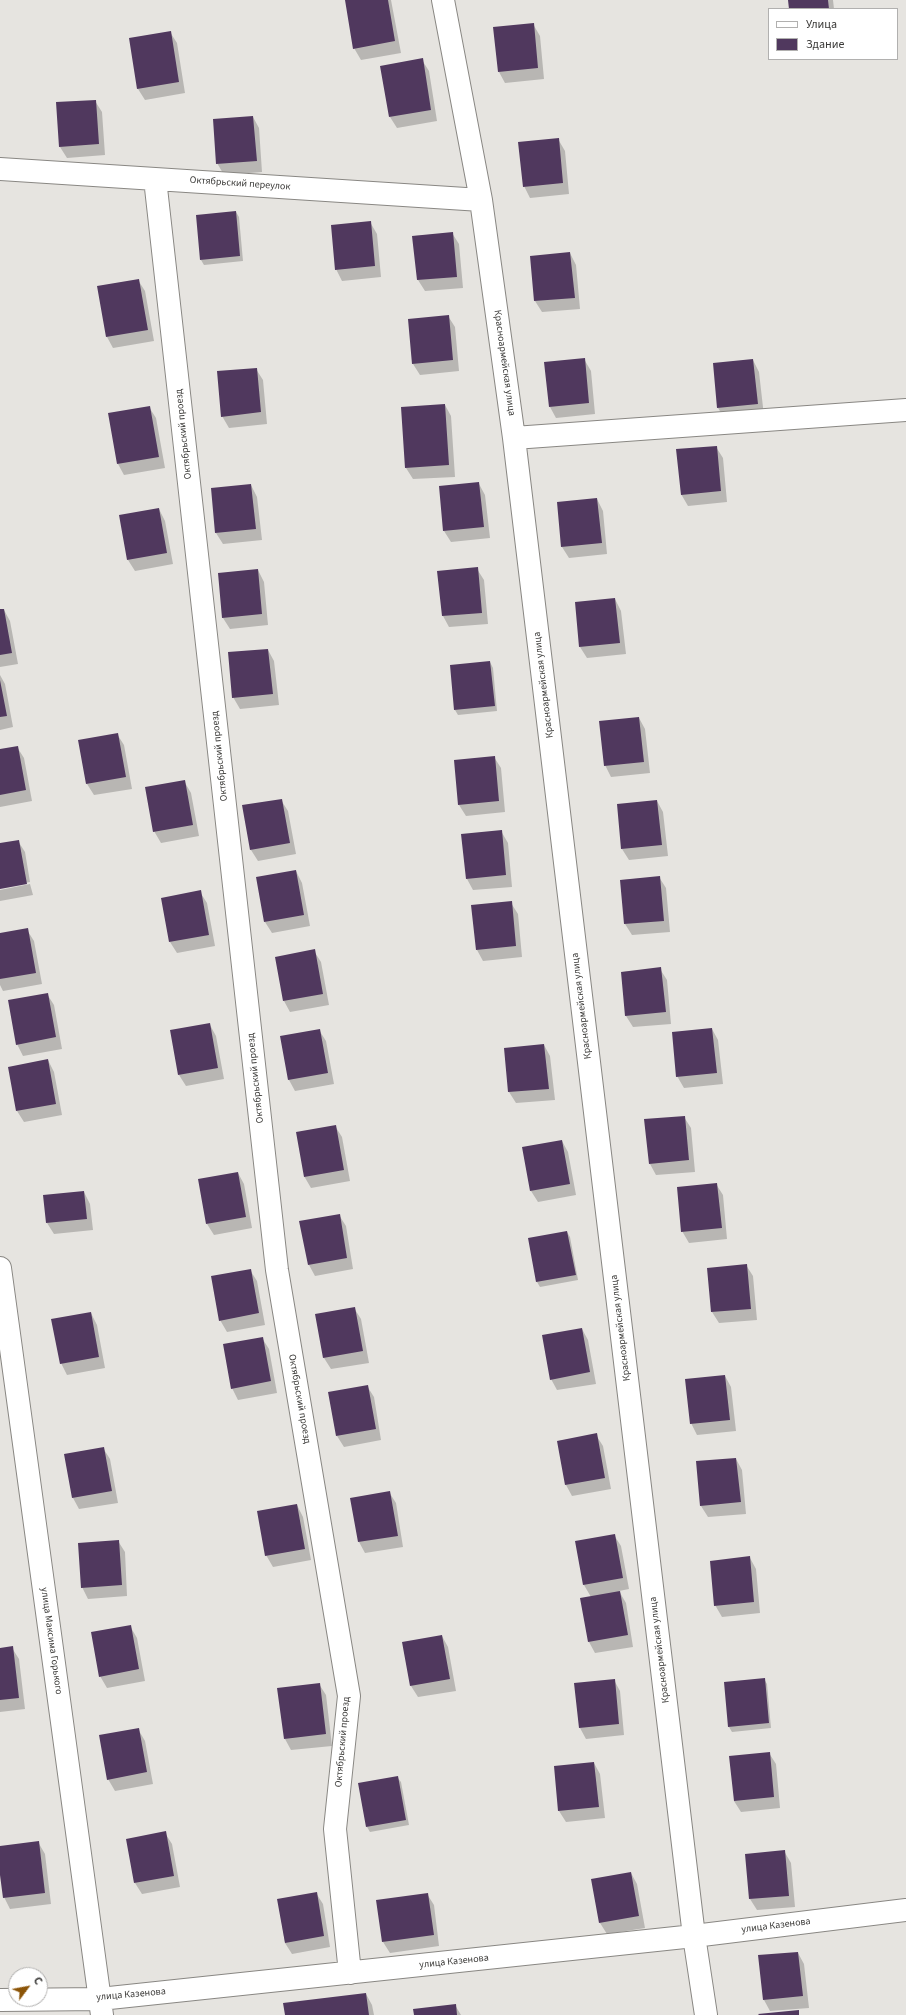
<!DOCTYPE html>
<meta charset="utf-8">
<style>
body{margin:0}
#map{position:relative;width:906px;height:2015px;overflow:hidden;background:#e6e4e0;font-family:"Source Sans 3",sans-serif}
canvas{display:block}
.legend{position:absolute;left:768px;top:8px;width:130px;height:52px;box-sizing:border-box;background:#fff;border:1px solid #b1b0af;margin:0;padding:5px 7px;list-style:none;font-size:12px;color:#3b3a38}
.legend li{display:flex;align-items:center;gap:8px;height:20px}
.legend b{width:20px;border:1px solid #b1b0af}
.north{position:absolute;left:8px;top:1967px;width:40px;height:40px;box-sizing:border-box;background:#fff;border:1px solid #b1b0af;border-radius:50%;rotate:58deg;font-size:11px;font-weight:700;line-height:16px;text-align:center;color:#3b3a38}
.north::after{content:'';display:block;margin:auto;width:14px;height:18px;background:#8b5407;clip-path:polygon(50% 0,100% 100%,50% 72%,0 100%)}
</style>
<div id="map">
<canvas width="906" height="2015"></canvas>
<ul class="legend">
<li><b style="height:5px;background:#fff"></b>Улица</li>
<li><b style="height:11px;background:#50385e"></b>Здание</li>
</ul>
<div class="north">С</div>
</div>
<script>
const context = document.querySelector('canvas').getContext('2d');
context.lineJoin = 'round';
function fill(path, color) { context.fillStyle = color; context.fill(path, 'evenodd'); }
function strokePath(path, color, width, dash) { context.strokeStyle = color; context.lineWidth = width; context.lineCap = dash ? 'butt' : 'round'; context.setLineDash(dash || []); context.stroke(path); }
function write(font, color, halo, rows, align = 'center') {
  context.font = font + ' "Source Sans 3",sans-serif'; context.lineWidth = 4; context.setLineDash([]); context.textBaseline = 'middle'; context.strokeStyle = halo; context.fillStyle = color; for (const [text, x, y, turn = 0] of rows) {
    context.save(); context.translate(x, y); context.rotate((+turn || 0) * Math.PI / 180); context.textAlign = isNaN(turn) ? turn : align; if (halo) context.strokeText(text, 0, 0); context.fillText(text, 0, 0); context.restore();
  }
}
const shadow = new Path2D(`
 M 346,0 L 391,0 L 401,53 L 361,60 L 354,48 Z
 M 789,0 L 833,0 L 834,9 L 790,9 Z
 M 533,24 L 540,36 L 544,79 L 505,83 L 499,72 Z
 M 170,32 L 177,43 L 185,93 L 145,100 L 138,89 L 130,39 Z
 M 422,60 L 429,71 L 437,121 L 397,128 L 390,117 Z
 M 95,101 L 102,112 L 105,155 L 67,158 L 60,147 Z
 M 253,117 L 259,128 L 262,172 L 224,175 L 217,163 Z
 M 558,139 L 565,151 L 569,194 L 530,198 L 524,186 Z
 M 236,212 L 239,217 L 243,261 L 204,265 L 201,260 Z
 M 370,222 L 377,234 L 381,277 L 342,281 L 336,269 Z
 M 452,233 L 459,244 L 463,288 L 425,291 L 418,280 L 414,236 Z
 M 570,253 L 576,265 L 580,309 L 542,312 L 535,301 L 531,257 Z
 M 138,280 L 145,291 L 154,341 L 113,348 L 107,337 Z
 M 448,316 L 455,327 L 459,371 L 420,375 L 413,364 Z
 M 584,359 L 591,371 L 595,414 L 556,418 L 550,407 Z
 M 753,360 L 759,372 L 764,416 L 725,419 L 718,408 Z
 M 256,369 L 263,380 L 267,424 L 229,428 L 222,416 Z
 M 445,405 L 451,416 L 455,477 L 413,479 L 406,468 L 402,408 Z
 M 149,407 L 156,418 L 165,468 L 124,475 L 118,464 Z
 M 716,447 L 723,458 L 727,502 L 688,506 L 681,494 Z
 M 479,484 L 485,495 L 490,538 L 451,542 L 444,531 Z
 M 251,485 L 257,497 L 262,540 L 223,544 L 216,533 L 212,489 Z
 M 597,499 L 603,511 L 607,554 L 569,558 L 562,547 Z
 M 159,509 L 165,521 L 173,564 L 135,571 L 128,560 Z
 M 477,569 L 484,580 L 488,624 L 449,627 L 443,616 L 439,572 Z
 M 258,570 L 264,582 L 268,625 L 230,629 L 223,618 L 219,574 Z
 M 615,599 L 621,611 L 626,654 L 587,658 L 580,647 Z
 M 0,610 L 4,610 L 10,621 L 18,664 L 0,667 Z
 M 268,650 L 274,661 L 279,705 L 240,709 L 233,697 Z
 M 490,662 L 493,668 L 497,711 L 458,715 L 455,710 Z
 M 0,675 L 5,684 L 13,727 L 0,730 Z
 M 639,718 L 645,729 L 650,773 L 611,777 L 605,765 Z
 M 117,734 L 124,745 L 132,789 L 94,795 L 87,784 L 79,741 Z
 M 17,747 L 24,758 L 32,801 L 0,807 L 0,750 Z
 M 494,757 L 501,768 L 505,812 L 466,816 L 459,805 Z
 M 184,781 L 191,793 L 199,836 L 161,843 L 154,831 Z
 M 281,800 L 288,811 L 296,854 L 258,861 L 251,850 Z
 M 657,801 L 663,812 L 668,856 L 629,860 L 622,849 Z
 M 501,831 L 508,843 L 512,887 L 473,890 L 467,879 Z
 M 18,841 L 25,852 L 30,882 L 0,888 L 0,844 Z
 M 296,871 L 302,883 L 310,926 L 272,933 L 265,922 Z
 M 659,877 L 666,888 L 670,932 L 632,935 L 625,924 L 621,880 Z
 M 30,884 L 33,895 L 0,901 L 0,890 Z
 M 200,892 L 207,903 L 215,946 L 177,953 L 170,942 Z
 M 511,903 L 518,914 L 522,957 L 483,961 L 477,950 Z
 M 27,930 L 34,941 L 42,984 L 3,991 L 0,985 L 0,934 Z
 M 314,951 L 321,962 L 329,1005 L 290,1012 L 284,1001 Z
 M 660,969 L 667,980 L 671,1024 L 633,1027 L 626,1016 L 622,972 Z
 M 47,994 L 54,1005 L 62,1049 L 23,1056 L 17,1044 Z
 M 210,1025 L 216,1036 L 224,1079 L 186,1086 L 179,1075 Z
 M 712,1029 L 718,1040 L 723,1084 L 684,1088 L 677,1076 Z
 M 319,1030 L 326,1041 L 334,1084 L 295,1091 L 289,1080 L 281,1037 Z
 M 544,1045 L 550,1056 L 555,1100 L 516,1103 L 509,1092 L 505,1049 Z
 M 48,1060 L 54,1072 L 62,1115 L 24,1122 L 17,1111 Z
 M 684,1117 L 691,1128 L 695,1172 L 656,1175 L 650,1164 Z
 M 335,1126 L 342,1137 L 350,1181 L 311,1188 L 304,1176 Z
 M 562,1141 L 568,1152 L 576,1195 L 538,1202 L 531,1191 Z
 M 238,1173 L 244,1184 L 252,1228 L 214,1235 L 207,1224 Z
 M 716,1184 L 723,1195 L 727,1239 L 689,1243 L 682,1231 Z
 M 84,1192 L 90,1204 L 93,1230 L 54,1234 L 47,1223 Z
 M 339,1215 L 346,1226 L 353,1269 L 315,1276 L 309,1265 Z
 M 567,1232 L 570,1237 L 578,1280 L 540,1287 L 537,1282 L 529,1239 Z
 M 746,1265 L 753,1276 L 757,1320 L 719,1323 L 712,1312 L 708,1269 Z
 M 250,1270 L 257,1281 L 265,1325 L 227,1332 L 220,1320 Z
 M 354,1308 L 361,1319 L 369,1363 L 331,1369 L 324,1358 L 316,1315 Z
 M 91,1313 L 97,1325 L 105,1368 L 67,1375 L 61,1363 Z
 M 582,1329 L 588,1340 L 596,1384 L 557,1390 L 551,1379 Z
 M 262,1338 L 269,1349 L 277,1393 L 238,1400 L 232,1388 Z
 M 725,1376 L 731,1387 L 736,1431 L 697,1435 L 691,1423 Z
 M 367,1386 L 374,1397 L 381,1440 L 344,1447 L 337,1436 Z
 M 596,1435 L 603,1446 L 611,1489 L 572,1496 L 566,1485 L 558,1441 Z
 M 103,1448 L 110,1459 L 118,1503 L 79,1509 L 73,1498 L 65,1455 Z
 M 736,1459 L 742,1470 L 746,1514 L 708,1517 L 701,1506 L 697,1462 Z
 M 389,1492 L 396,1503 L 403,1547 L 365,1553 L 359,1542 L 351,1499 Z
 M 297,1505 L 303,1517 L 311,1560 L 273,1567 L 266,1555 Z
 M 614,1535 L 621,1546 L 629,1589 L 619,1591 L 626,1603 L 633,1647 L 595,1653 L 589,1642 L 581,1599 L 591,1597 L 584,1585 L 576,1542 Z
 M 118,1541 L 125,1552 L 127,1596 L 88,1599 L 82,1587 Z
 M 750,1558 L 756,1569 L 760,1613 L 722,1617 L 715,1605 Z
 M 130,1626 L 137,1638 L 145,1681 L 107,1688 L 100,1676 Z
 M 442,1636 L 448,1647 L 456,1691 L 418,1697 L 411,1686 L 403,1643 Z
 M 12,1648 L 19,1659 L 25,1709 L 0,1712 L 0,1649 Z
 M 764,1679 L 767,1684 L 771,1728 L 732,1732 L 729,1727 Z
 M 614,1680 L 620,1691 L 624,1735 L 586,1739 L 580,1728 Z
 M 319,1684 L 326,1695 L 332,1746 L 291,1750 L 285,1739 Z
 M 138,1729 L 145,1741 L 153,1784 L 115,1791 L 108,1779 Z
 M 769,1753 L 776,1764 L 780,1808 L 741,1812 L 734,1801 Z
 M 594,1763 L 600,1774 L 605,1818 L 566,1822 L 559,1811 Z
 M 397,1777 L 401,1782 L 409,1825 L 370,1832 L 367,1827 Z
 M 165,1833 L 172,1844 L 180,1887 L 142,1894 L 135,1883 Z
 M 38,1842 L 45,1854 L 51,1904 L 10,1909 L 4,1897 L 0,1847 Z
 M 784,1851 L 791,1863 L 795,1907 L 757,1910 L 750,1899 Z
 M 631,1873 L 637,1884 L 645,1928 L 607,1934 L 600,1923 L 592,1880 Z
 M 316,1893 L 323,1904 L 330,1947 L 292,1954 L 285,1943 L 278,1900 Z
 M 427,1894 L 434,1905 L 439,1946 L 390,1953 L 383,1942 Z
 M 798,1953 L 804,1964 L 809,2008 L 770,2011 L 764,2000 L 759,1956 Z
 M 366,1994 L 372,2005 L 374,2015 L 286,2015 Z
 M 455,2005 L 461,2015 L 415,2015 Z`);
const building = new Path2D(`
 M 345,0 L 388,0 L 395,41 L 353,49 Z
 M 788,0 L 828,0 L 829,9 L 789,9 Z
 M 534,23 L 538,68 L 498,72 L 493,27 Z
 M 171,31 L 179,82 L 137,89 L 129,38 Z
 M 423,58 L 431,110 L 389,117 L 380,66 Z
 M 96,100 L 99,144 L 59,147 L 56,102 Z
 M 253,116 L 257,161 L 216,164 L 213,119 Z
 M 559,138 L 563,183 L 523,187 L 518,142 Z
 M 236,211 L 240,256 L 200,260 L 196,215 Z
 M 371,221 L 375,266 L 335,270 L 331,225 Z
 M 453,232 L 457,277 L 417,280 L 412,236 Z
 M 570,252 L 575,298 L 534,301 L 530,256 Z
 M 139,279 L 148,330 L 106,337 L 97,286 Z
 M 449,315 L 453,360 L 412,364 L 408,319 Z
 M 585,358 L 589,403 L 549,407 L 544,362 Z
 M 753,359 L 758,404 L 717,408 L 713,363 Z
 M 257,368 L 261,412 L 221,417 L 217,371 Z
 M 445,404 L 449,465 L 405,468 L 401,407 Z
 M 150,406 L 159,457 L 117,464 L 108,413 Z
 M 717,446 L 721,491 L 681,495 L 676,449 Z
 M 479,482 L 484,527 L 443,531 L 439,486 Z
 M 251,484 L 256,529 L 215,533 L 211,488 Z
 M 597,498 L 602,543 L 561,547 L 557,502 Z
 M 159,508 L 167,553 L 127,560 L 119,515 Z
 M 478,567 L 482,613 L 442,616 L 437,571 Z
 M 258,569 L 262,614 L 222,618 L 218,573 Z
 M 615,598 L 620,643 L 579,647 L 575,602 Z
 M 0,609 L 4,609 L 12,653 L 0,655 Z
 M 268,649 L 273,694 L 232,698 L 228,652 Z
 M 490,661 L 495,706 L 454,710 L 450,665 Z
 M 0,680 L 7,716 L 0,717 Z
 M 639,717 L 644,762 L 604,766 L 599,721 Z
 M 118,733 L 126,777 L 86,784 L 78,740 Z
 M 18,746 L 26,790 L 0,795 L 0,749 Z
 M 495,756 L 499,801 L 458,805 L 454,760 Z
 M 185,780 L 193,825 L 153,832 L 145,787 Z
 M 282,799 L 290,843 L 250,850 L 242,805 Z
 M 657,800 L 662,845 L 621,849 L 617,804 Z
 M 502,830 L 506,875 L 466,879 L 461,834 Z
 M 19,840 L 27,884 L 0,889 L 0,843 Z
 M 296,870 L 304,915 L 264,922 L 256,877 Z
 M 660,876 L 664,921 L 624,924 L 620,880 Z
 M 201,890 L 209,935 L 169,942 L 161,898 Z
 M 512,901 L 516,946 L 476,950 L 471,905 Z
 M 28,928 L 36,973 L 0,979 L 0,933 Z
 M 315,949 L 323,994 L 283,1001 L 275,957 Z
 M 661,967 L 666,1012 L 625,1016 L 621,972 Z
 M 48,993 L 56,1037 L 16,1045 L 8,1000 Z
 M 210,1023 L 218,1068 L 178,1075 L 170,1030 Z
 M 712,1028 L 717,1073 L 676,1077 L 672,1032 Z
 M 320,1029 L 328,1073 L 288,1080 L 280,1036 Z
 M 544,1044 L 549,1089 L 508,1092 L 504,1048 Z
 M 48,1059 L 56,1104 L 16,1111 L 8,1067 Z
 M 685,1116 L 689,1160 L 649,1164 L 644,1119 Z
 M 336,1125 L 344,1170 L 304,1177 L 296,1132 Z
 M 562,1140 L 570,1184 L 530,1191 L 522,1147 Z
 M 238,1172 L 246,1217 L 206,1224 L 198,1179 Z
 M 717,1183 L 722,1228 L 681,1232 L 677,1187 Z
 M 84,1191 L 87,1219 L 46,1223 L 43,1195 Z
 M 340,1214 L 347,1258 L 308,1265 L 299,1221 Z
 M 567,1231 L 576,1275 L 536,1282 L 528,1238 Z
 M 747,1264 L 751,1309 L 711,1312 L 707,1268 Z
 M 251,1269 L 259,1313 L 219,1321 L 211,1276 Z
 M 355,1307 L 363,1351 L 323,1358 L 315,1314 Z
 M 91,1312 L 99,1357 L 60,1364 L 51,1319 Z
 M 582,1328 L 590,1372 L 550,1380 L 542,1335 Z
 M 263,1337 L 271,1381 L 231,1389 L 223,1344 Z
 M 725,1375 L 730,1420 L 690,1424 L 685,1379 Z
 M 368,1385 L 376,1429 L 336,1436 L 328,1392 Z
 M 597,1433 L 605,1478 L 565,1485 L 557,1441 Z
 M 104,1447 L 112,1491 L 72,1498 L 64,1454 Z
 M 736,1458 L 741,1502 L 700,1506 L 696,1461 Z
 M 390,1491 L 398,1536 L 358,1542 L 350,1498 Z
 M 297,1504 L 305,1549 L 265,1556 L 257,1511 Z
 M 615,1534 L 623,1578 L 583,1585 L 575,1541 Z
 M 119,1540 L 122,1585 L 81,1588 L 78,1543 Z
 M 750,1556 L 754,1602 L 714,1606 L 710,1561 Z
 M 620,1591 L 628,1635 L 588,1642 L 580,1598 Z
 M 131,1625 L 139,1669 L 99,1677 L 91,1632 Z
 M 442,1635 L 450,1679 L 410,1686 L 402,1642 Z
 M 13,1646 L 19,1698 L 0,1700 L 0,1648 Z
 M 765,1678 L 769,1723 L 728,1727 L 724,1682 Z
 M 615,1679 L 619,1724 L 579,1728 L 574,1683 Z
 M 320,1683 L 326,1734 L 284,1739 L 277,1688 Z
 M 139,1728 L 147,1772 L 107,1780 L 99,1735 Z
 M 770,1752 L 774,1797 L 734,1801 L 729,1756 Z
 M 594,1762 L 599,1807 L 558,1811 L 554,1766 Z
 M 398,1776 L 406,1820 L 366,1827 L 358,1783 Z
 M 166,1831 L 174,1876 L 134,1883 L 126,1839 Z
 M 39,1841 L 45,1893 L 3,1898 L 0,1875 L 0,1846 Z
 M 785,1850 L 789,1896 L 749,1899 L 745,1854 Z
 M 631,1872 L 639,1916 L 599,1923 L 591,1879 Z
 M 317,1892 L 324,1936 L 285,1943 L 277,1899 Z
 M 428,1893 L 434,1935 L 382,1942 L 376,1900 Z
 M 798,1952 L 803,1996 L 763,2000 L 758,1955 Z
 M 366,1993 L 369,2015 L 285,2015 L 283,2003 Z
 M 456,2004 L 457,2015 L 414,2015 L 413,2009 Z
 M 799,2010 L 799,2015 L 759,2015 L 758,2014 Z`);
const minor = new Path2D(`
 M 0,169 L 481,200
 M 155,179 L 277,1270 L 349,1696 L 335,1829 L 350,1973
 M 514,438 L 906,410
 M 0,1268 L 102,2015
 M 0,2000 L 100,1999 L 694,1936 L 514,438 L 481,200 L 443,0`);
const tertiary = new Path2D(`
 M 706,2015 L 694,1936 L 906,1910`);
const streetNames = [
 ["Октябрьский переулок",240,184,4],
 ["Красноармейская улица",504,363,82],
 ["Октябрьский проезд",184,434,-96],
 ["Красноармейская улица",544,685,-97],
 ["Октябрьский проезд",220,756,-96],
 ["Красноармейская улица",582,1006,-97],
 ["Октябрьский проезд",256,1078,-96],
 ["Красноармейская улица",621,1328,-97],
 ["Октябрьский проезд",299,1399,80],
 ["улица Максима Горького",51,1641,82],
 ["Красноармейская улица",660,1650,-97],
 ["Октябрьский проезд",343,1742,-85],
 ["улица Казенова",776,1926,-7],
 ["улица Казенова",454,1962,-6],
 ["улица Казенова",131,1995,-5]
];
fill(shadow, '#0003');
fill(building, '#50385e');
strokePath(minor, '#898783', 24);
strokePath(tertiary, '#898783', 24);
strokePath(minor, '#fff', 22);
strokePath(tertiary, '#fff', 22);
write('10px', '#3b3a38', '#fff', streetNames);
</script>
